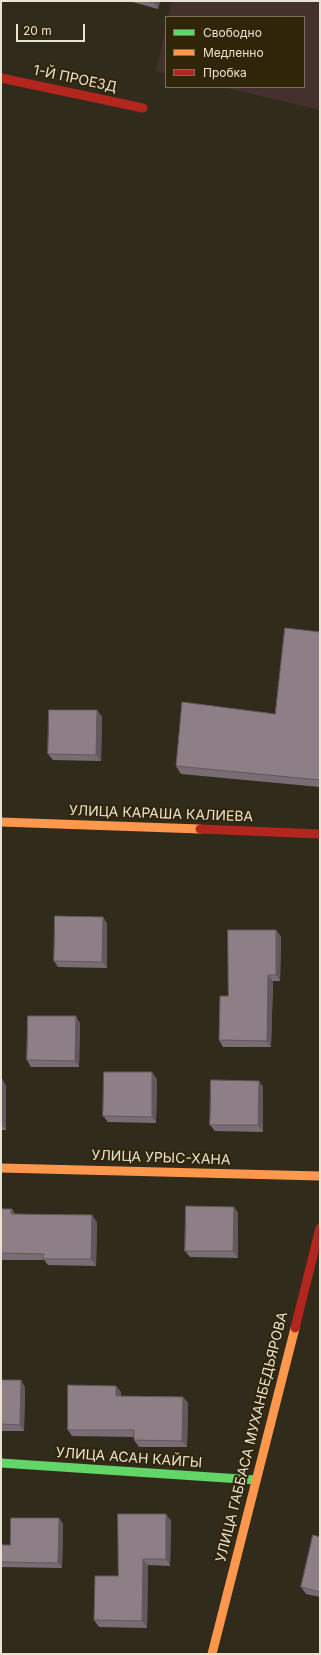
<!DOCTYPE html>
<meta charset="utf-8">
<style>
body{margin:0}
#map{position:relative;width:321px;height:1655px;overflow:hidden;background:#312b1c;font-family:Inter,sans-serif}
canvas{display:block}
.frame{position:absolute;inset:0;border:2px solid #eae3d3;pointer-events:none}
.legend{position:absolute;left:165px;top:16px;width:140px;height:72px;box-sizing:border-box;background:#302509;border:1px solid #7a715a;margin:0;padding:5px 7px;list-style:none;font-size:12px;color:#eae3d3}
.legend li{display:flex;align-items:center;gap:8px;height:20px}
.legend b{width:20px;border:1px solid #7a715a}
.scale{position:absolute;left:16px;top:24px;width:69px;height:18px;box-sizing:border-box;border:2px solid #eae3d3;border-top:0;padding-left:5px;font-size:12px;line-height:14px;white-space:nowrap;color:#eae3d3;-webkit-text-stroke:3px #302509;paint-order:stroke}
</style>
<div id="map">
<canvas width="321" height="1655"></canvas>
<div class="frame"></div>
<ul class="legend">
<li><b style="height:5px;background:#63d668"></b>Свободно</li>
<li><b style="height:5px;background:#ff974d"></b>Медленно</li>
<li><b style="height:5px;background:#b3261e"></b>Пробка</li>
</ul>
<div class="scale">20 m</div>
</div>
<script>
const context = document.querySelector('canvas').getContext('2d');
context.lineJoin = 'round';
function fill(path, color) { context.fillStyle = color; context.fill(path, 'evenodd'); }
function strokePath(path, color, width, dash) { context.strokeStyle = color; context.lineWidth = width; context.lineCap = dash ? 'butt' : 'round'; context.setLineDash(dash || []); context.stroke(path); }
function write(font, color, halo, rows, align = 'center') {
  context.font = font + ' Inter,sans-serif'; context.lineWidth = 4; context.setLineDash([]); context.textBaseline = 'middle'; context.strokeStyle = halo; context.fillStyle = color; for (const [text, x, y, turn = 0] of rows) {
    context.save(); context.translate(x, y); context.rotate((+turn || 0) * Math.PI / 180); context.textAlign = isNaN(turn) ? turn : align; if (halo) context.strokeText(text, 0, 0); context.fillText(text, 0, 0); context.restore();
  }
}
const education = new Path2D(`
 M 172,1 L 320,1 L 320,110 L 222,87 L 304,87 L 304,17 L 168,17 Z
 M 166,26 L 166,74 L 156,71 Z`);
const fast = new Path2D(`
 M 1,1463 L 256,1480`);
const slow = new Path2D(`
 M 1,822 L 200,829
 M 1,1168 L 320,1176
 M 212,1654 L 295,1328`);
const jam = new Path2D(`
 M 1,78 L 143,108
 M 200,829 L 320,834
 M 295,1328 L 320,1228`);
const wall = new Path2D(`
 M 129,1 L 160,1 L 158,9 Z
 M 320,632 L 320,787 L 181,774 L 176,766 L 275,714 Z
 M 97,710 L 102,717 L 101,761 L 53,760 L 48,754 Z
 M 103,917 L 107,924 L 107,968 L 58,967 L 54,961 Z
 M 276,930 L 281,937 L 280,981 L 273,981 L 271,1047 L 223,1047 L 219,1040 L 228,996 Z
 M 80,1023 L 79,1067 L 31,1067 L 27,1060 Z
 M 1,1079 L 2,1079 L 6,1086 L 6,1130 L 1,1130 Z
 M 157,1079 L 156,1123 L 108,1122 L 103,1116 Z
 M 263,1087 L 263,1132 L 215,1131 L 210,1125 Z
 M 234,1207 L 238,1213 L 238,1258 L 190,1257 L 185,1251 Z
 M 1,1209 L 12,1209 L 15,1214 L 97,1222 L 96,1266 L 48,1265 L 44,1260 L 1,1260 Z
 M 1,1380 L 25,1387 L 24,1431 L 1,1431 Z
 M 116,1386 L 121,1392 L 121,1396 L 183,1397 L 188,1403 L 187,1447 L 139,1447 L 134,1440 L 134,1437 L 72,1436 L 68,1430 Z
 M 166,1514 L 171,1521 L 170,1566 L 148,1565 L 147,1628 L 99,1627 L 94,1620 L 118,1576 Z
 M 59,1518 L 63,1524 L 62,1568 L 1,1567 L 1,1545 L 10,1545 Z
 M 320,1537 L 320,1597 L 306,1594 L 301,1587 Z`);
const shadedWall = new Path2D(`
 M 155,1 L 160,1 L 158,9 L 154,3 Z
 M 97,710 L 102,717 L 101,761 L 96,755 Z
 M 103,917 L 107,924 L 107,968 L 102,962 Z
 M 276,930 L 281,937 L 280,981 L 276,975 Z
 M 268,975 L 273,981 L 271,1047 L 267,1041 Z
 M 76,1016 L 80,1023 L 79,1067 L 75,1061 Z
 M 152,1072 L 157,1079 L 156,1123 L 152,1117 Z
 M 2,1079 L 6,1086 L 6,1130 L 1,1124 Z
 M 259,1081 L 263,1087 L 263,1132 L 258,1125 Z
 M 234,1207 L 238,1213 L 238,1258 L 233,1251 Z
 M 12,1209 L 16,1216 L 11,1214 Z
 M 92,1215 L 97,1222 L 96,1266 L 91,1259 Z
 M 21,1380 L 25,1387 L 24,1431 L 20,1425 Z
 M 116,1386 L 121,1392 L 121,1402 L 116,1396 Z
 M 183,1397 L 188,1403 L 187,1447 L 182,1441 Z
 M 166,1514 L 171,1521 L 170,1566 L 166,1559 Z
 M 59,1518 L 63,1524 L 62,1568 L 58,1563 Z
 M 143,1559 L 148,1565 L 147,1628 L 142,1621 Z`);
const building = new Path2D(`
 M 146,1 L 155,1 L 154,3 Z
 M 285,628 L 320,632 L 320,780 L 176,766 L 182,702 L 275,714 Z
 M 49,710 L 97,710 L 96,755 L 48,754 Z
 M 55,916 L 103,917 L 102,962 L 54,961 Z
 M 228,930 L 276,930 L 276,975 L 268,975 L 267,1041 L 219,1040 L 220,996 L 228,996 Z
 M 28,1016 L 76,1016 L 75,1061 L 27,1060 Z
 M 104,1072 L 152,1072 L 152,1117 L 103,1116 Z
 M 1,1079 L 2,1079 L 1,1124 Z
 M 211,1080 L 259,1081 L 258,1125 L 210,1125 Z
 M 186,1206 L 234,1207 L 233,1251 L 185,1251 Z
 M 1,1209 L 12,1209 L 11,1214 L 92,1215 L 91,1259 L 43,1259 L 44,1254 L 1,1253 Z
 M 1,1380 L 21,1380 L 20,1425 L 1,1424 Z
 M 68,1385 L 116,1386 L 116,1396 L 183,1397 L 182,1441 L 134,1440 L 134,1430 L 68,1430 Z
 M 118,1514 L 166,1514 L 166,1559 L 143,1559 L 142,1621 L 94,1620 L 95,1576 L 118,1576 Z
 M 11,1518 L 59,1518 L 58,1563 L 1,1562 L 1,1545 L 10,1545 Z
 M 313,1535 L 320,1537 L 320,1592 L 301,1587 Z`);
const streetNames = [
 ["1-Й ПРОЕЗД",75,79,12],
 ["УЛИЦА КАРАША КАЛИЕВА",161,814,2],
 ["УЛИЦА УРЫС-ХАНА",161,1158,2],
 ["УЛИЦА ГАББАСА МУХАНБЕДЬЯРОВА",252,1437,-76],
 ["УЛИЦА АСАН КАЙГЫ",129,1458,4]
];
fill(education, '#44312d');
strokePath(fast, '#63d668', 9);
strokePath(slow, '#ff974d', 9);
strokePath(jam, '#b3261e', 9);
fill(wall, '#7a6c73');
fill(shadedWall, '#63585e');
fill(building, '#8e7e86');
strokePath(building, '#63585e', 1);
write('14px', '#eae3d3', '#302509', streetNames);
</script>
